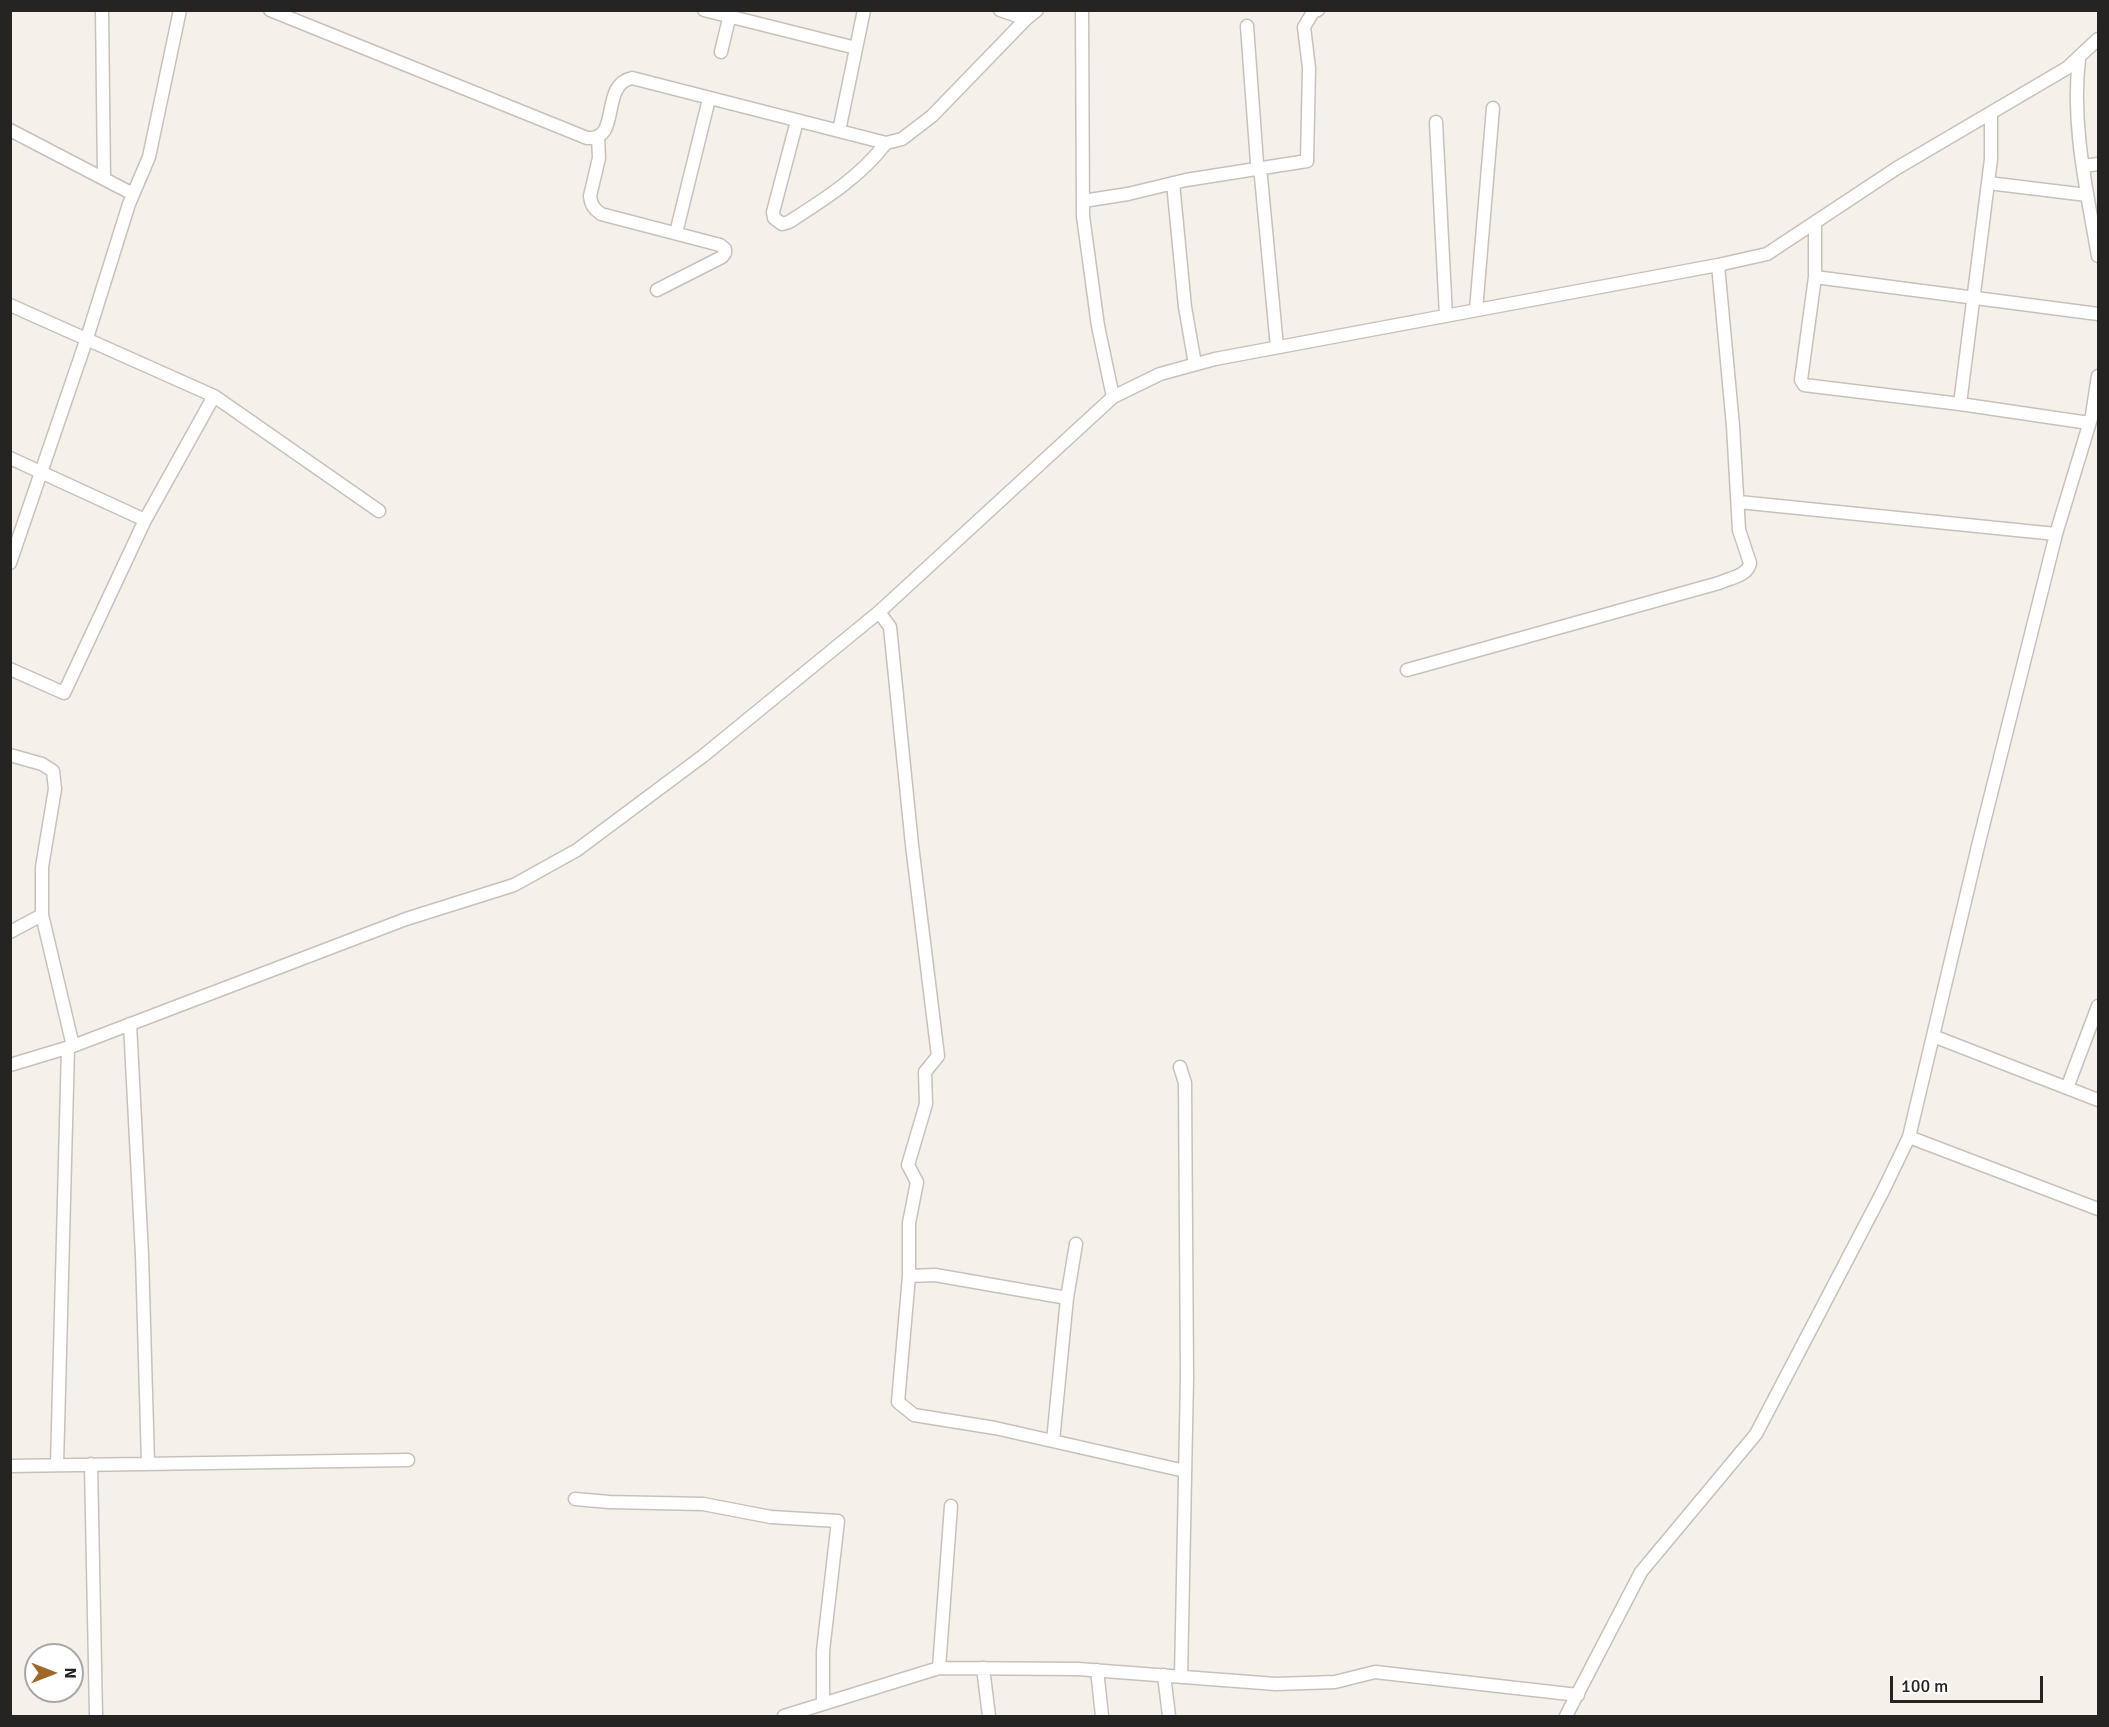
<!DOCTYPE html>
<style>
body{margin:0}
#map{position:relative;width:2109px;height:1727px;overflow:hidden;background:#f6f0ea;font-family:Signika,sans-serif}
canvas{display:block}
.frame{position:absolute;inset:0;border:12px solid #262422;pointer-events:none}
.north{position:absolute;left:24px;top:1643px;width:60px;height:60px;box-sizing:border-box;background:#fff;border:2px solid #a8a7a7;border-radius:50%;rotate:90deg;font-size:16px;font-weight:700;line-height:24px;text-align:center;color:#262422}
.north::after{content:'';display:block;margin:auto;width:21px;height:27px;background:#a16727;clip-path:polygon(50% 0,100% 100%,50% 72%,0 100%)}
.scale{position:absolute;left:1890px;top:1676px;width:153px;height:27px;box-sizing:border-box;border:3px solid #262422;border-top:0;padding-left:8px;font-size:18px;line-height:21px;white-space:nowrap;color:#262422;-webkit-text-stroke:4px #fff;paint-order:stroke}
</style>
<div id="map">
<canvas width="2109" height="1727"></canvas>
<div class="frame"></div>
<div class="north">N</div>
<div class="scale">100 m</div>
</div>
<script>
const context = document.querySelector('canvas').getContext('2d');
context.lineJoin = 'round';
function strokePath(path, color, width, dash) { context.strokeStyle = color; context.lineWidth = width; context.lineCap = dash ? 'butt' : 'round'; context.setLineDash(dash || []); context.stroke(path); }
const minor = new Path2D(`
 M 102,10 L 104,179
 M 270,10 L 587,138 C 622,141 599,85 632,78 L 886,143 L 902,139 L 932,116 L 1026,19 L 1037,10
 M 704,10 L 856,48
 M 1000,10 L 1026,19
 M 1082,10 L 1083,216 L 1098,326 L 1113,397
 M 1247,26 L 1257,163 L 1261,177 L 1277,347
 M 721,52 L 731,10
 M 2079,59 C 2071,125 2087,191 2098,256
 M 797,121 L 773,212 L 774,218 L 782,224 L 789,222 C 825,199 860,177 886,143
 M 1436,122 L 1446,316
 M 10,130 L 133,194
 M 839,131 L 864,10
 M 598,137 L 599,158 L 590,196 C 591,205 594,209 601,214 L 720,245 L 725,249 L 725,253 L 722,257 L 657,290
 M 2083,166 L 2098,164
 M 1173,183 L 1185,307 L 1195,364
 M 1988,183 L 2087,195
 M 1083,201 L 1128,194 L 1186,180 L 1307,161 L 1309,68 L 1304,27 L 1313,12 L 1318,10
 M 1815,223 L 1815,277 L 1801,380 L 1804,385 L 1960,404 L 2089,423
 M 676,233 L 709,99
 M 1815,277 L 2098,314
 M 10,305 L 214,396 L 379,511
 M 1476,310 L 1493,108
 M 1960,404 L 1991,159 L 1991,113
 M 10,458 L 145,520
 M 1739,502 L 2056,534
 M 10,563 L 87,338 L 129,204 L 149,157 L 180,10
 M 879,612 L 890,627 L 912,845 L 938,1056 L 925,1072 L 926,1104 L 908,1165 L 917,1182 L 909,1223 L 909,1276 L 898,1402 L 914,1415 L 995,1428 L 1185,1471
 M 10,669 L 64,693 L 145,520 L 214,396
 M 1407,670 L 1719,583 C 1729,578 1748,576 1750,563 L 1739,530 L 1733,426 L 1718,265
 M 10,755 L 42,764 L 53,771 L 55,789 L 42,867 L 42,915 L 73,1046
 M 10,932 L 42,915
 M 130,1024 L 142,1255 L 148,1463
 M 1933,1036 L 2098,1100
 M 10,1065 L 73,1046 L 406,919 L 514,885 L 577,850 L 703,756 L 879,612 L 1113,397 L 1160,374 L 1215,359 L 1718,265 L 1767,254 L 1897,168 L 2067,68 L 2098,39
 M 1180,1067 L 1185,1083 L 1187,1378 L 1181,1677
 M 2067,1088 L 2098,1006
 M 1909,1137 L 2098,1209
 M 909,1276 L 935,1275 L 1067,1298
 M 1053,1441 L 1067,1298 L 1076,1244
 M 91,1464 L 96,1716
 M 57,1465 L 68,1048
 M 10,1466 L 408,1460
 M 575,1499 L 609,1502 L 703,1504 L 771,1517 L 838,1521 L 823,1651 L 823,1704
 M 939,1668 L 951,1506
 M 983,1668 L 989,1716
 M 1097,1670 L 1102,1716
 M 1164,1675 L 1169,1716
 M 784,1716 L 939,1668 L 1078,1669 L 1276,1684 L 1335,1682 L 1375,1672 L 1578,1695
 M 1566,1716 L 1641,1572 L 1756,1434 L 1883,1191 L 1909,1137 L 1979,842 L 2056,534 L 2092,415 L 2098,376`);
strokePath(minor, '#c7c1bc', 15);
strokePath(minor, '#fff', 12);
</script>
